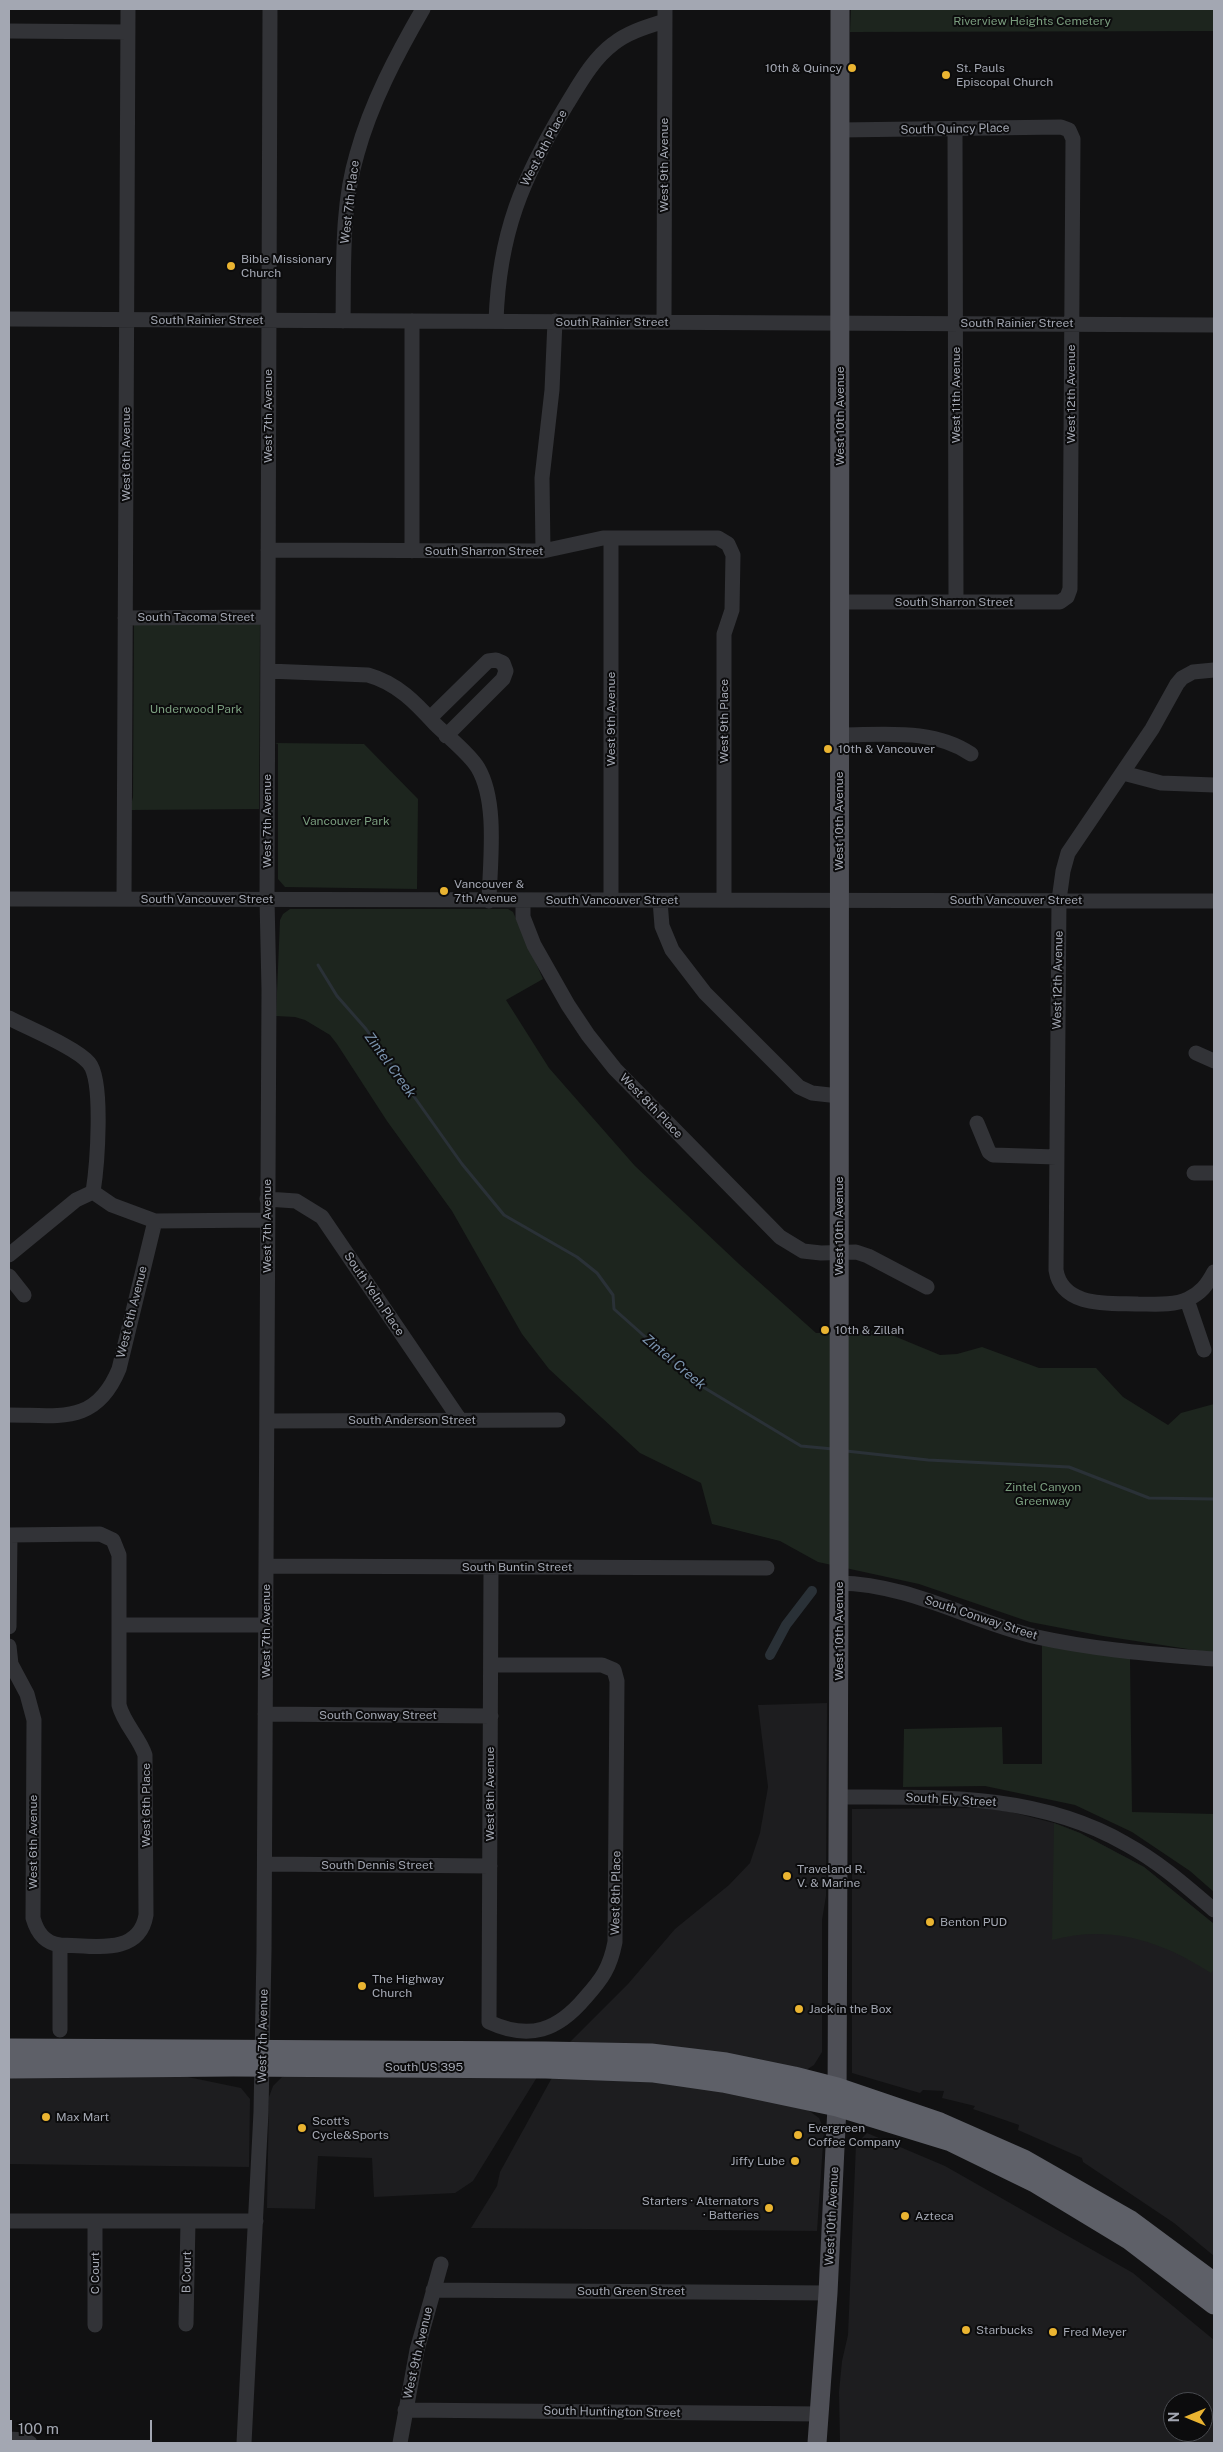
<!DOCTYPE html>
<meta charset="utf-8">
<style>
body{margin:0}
#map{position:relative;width:1223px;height:2452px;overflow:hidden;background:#111112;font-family:"Public Sans",sans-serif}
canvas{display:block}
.frame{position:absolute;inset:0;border:10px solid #a3a7b2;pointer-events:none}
.north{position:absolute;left:1163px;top:2392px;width:50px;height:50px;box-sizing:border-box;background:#0c0c0d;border:1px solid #484a4f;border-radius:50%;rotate:270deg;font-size:14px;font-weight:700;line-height:20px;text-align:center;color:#a3a7b2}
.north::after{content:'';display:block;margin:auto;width:18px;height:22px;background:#eab431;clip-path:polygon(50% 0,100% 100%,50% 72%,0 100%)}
.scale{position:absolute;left:10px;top:2420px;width:142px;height:22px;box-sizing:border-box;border:2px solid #a3a7b2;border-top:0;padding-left:6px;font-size:15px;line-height:18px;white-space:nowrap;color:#a3a7b2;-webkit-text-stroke:4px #0c0c0d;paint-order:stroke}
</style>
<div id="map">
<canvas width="1223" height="2452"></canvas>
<div class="frame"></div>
<div class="north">N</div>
<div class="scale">100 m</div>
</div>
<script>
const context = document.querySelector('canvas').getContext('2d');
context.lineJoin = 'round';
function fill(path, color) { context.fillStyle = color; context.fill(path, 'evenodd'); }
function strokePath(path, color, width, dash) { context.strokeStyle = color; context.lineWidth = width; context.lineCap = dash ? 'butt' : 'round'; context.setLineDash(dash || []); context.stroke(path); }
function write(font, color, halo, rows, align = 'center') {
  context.font = font + ' "Public Sans",sans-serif'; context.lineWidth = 4; context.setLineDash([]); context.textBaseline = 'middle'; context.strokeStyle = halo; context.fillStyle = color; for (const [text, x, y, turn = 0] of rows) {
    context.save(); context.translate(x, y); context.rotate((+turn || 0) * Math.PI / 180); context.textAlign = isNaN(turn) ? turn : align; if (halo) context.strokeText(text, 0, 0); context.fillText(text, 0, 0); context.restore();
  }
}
const built = new Path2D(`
 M 827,1703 L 826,1896 L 822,1920 L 822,2052 L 814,2065 L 803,2072 L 567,2045 L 628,1984 L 675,1929 L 729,1885 L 750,1863 L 760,1833 L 768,1787 L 758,1705 Z
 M 981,1808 L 1011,1812 L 1054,1823 L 1080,1833 L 1144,1867 L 1214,1924 L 1214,2256 L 1174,2223 L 1083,2162 L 1082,2158 L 1018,2130 L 1019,2125 L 973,2109 L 975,2106 L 942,2098 L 944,2091 L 923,2090 L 920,2093 L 852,2073 L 852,1809 Z
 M 294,2074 L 539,2074 L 473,2181 L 455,2193 L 374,2197 L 372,2158 L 318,2156 L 315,2209 L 267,2208 L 269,2097 L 273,2086 L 282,2077 Z
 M 554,2074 L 670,2080 L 808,2110 L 819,2118 L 824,2130 L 817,2231 L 471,2228 L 497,2186 L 500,2172 Z
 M 9,2076 L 183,2076 L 241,2088 L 250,2099 L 249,2167 L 9,2164 Z
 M 867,2133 L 945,2166 L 1133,2273 L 1214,2340 L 1214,2443 L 840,2443 L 839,2392 L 842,2361 L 848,2335 L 856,2144 ZM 1173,2402 L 1203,2402 L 1203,2432 L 1173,2432 Z`);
const green = new Path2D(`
 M 851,9 L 1214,9 L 1214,31 L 850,32 Z
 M 260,620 L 259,809 L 130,810 L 133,797 L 134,621 Z
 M 275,743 L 364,744 L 418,799 L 417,889 L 285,887 L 278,879 L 278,744 Z
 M 290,909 L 508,909 L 513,912 L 543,979 L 506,1000 L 549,1068 L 635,1166 L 739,1264 L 816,1333 L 882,1331 L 940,1355 L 957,1354 L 982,1347 L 1039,1368 L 1096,1368 L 1123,1397 L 1168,1425 L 1181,1413 L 1214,1404 L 1214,1653 L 1103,1636 L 1030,1622 L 919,1584 L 818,1562 L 780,1541 L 712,1524 L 701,1483 L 640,1453 L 549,1369 L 522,1334 L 452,1211 L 387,1121 L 337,1044 L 330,1035 L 305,1020 L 295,1017 L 276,1016 L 280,920 L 283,914 Z
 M 1042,1643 L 1130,1658 L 1132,1812 L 1214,1814 L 1214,1892 L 1190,1871 L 1132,1832 L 1075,1805 L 985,1786 L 903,1787 L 904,1729 L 1002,1727 L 1003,1764 L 1042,1764 Z
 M 1054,1823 L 1080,1833 L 1144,1867 L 1214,1924 L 1214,1969 L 1211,1973 C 1162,1941 1110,1924 1052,1940 Z`);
const stream = new Path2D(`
 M 318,965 L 337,996 L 366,1029 L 462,1164 L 504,1215 L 577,1257 L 597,1273 L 613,1295 L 614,1309 L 698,1384 L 801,1446 L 833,1449
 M 846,1451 L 928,1460 L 1069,1467 L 1149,1498 L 1214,1499`);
const canal = new Path2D(`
 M 770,1655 L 786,1625 L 812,1591`);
const minor = new Path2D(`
 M 9,31 L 128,32
 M 955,129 L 956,601
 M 9,319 L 1214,325
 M 343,321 C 344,266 341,207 357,154 C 371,103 397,54 423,9
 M 496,321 C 499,233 522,179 567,104 C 580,83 593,59 613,44 C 628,32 646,27 665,21
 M 664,322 L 665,9
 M 268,550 L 543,551 L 603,538 L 718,538 L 728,544 L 733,555 L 732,610 L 724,634 L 724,900
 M 412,551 L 412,321
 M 543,551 L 542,478 L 552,390 L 555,321
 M 839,602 L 1060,602 L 1067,597 L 1070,589 L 1073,139 L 1069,130 L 1061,127 L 840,130
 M 125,618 L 268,617
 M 1214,670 L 1193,672 L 1182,678 L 1177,684 L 1152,729 L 1068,853 L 1063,871 L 1059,900 L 1056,1270 C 1062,1308 1110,1303 1138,1304 C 1153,1304 1173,1306 1188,1299 C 1201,1293 1207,1285 1214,1272
 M 268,671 L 368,675 C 397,683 416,703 435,724 C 448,737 470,754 478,768 C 498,802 490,862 489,901
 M 430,718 L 488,661 L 496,660 L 503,663 L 506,671 L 503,679 L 446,736
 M 839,735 C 884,735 933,728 971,754
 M 1123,773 L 1161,783 L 1214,785
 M 9,899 L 1214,901
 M 124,899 L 128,9
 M 523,900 L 523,917 L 534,945 L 568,1005 L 588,1035 L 615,1069 L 780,1237 L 803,1251 L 821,1253 L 856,1252 L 868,1256 L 927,1287
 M 611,900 L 611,538
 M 660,901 L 662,926 L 672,950 L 705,993 L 799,1087 L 812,1093 L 839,1096
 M 9,1018 C 28,1028 77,1048 89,1063 C 104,1081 97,1167 93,1192
 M 1196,1053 L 1214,1061
 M 977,1123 L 989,1152 L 993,1155 L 1056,1157
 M 1194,1173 L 1214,1173
 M 267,1199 L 296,1201 L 322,1217 L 460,1420
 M 9,1255 L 76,1200 L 93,1192 L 112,1205 L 155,1221 L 267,1220
 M 9,1276 L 24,1295
 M 1187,1300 L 1204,1350
 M 9,1415 C 60,1415 96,1425 119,1369 L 155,1221
 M 267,1421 L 558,1420
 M 9,1535 L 100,1534 L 113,1540 L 119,1555 L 119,1705 C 124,1724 139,1737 145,1755 L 146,1915 C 139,1957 91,1945 60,1945
 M 266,1566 L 767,1568
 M 839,1583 C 909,1584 970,1621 1037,1637 C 1095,1650 1155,1654 1214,1659
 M 119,1625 L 266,1625
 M 9,1627 L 10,1535
 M 9,1646 L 11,1664 L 27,1694 L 34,1720 L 33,1918 C 37,1932 44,1943 60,1945 L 60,2030
 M 491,1665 L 602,1665 L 614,1670 L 617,1681 L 615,1942 C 610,1968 602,1979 585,1998 C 558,2030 530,2041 489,2022 L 491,1567
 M 265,1714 L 491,1716
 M 838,1797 C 937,1797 1038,1793 1126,1844 C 1159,1862 1186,1886 1214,1910
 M 265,1864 L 490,1866
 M 9,2221 L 256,2221
 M 433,2290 L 828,2293
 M 186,2324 L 188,2221
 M 95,2325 L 95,2221
 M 405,2410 L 819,2414
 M 9,2439 L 24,2440 L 30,2443
 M 244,2443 L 261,2112 L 264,1951 L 269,990 L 267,899 L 270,9
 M 400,2443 L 417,2350 L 441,2264`);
const major = new Path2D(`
 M 817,2443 L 828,2293 L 837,2106 L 839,1583 L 840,9`);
const highway = new Path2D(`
 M 9,2049 L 546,2052 L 651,2054 L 726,2063 L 794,2077 L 837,2088 L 940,2123 L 1024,2160 L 1129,2220 L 1214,2283
 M 9,2068 L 233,2066 L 546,2068 L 654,2072 L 723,2082 L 837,2106 L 951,2141 L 1035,2182 L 1129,2239 L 1214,2304`);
const markers = [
 [852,68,5,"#eab431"],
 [946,75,5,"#eab431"],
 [231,266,5,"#eab431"],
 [828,749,5,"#eab431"],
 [444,891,5,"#eab431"],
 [825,1330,5,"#eab431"],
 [787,1876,5,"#eab431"],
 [930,1922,5,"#eab431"],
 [362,1986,5,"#eab431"],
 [799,2009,5,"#eab431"],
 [46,2117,5,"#eab431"],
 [302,2128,5,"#eab431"],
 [798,2135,5,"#eab431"],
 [795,2161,5,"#eab431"],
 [769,2208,5,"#eab431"],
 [905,2216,5,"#eab431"],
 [966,2330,5,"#eab431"],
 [1053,2332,5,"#eab431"]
];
const parkNames = [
 ["Riverview Heights Cemetery",1032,21],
 ["Underwood Park",196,709],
 ["Vancouver Park",346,821],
 ["Zintel Canyon",1043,1487],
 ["Greenway",1043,1501]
];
const poiNames = [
 ["10th & Quincy",842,68,"right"],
 ["St. Pauls",956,68],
 ["Episcopal Church",956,82],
 ["Bible Missionary",241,259],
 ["Church",241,273],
 ["10th & Vancouver",838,749],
 ["Vancouver &",454,884],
 ["7th Avenue",454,898],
 ["10th & Zillah",835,1330],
 ["Traveland R.",797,1869],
 ["V. & Marine",797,1883],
 ["Benton PUD",940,1922],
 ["The Highway",372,1979],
 ["Church",372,1993],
 ["Jack in the Box",809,2009],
 ["Max Mart",56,2117],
 ["Scott's",312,2121],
 ["Cycle&Sports",312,2135],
 ["Evergreen",808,2128],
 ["Coffee Company",808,2142],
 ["Jiffy Lube",785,2161,"right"],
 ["Starters · Alternators",759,2201,"right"],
 ["· Batteries",759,2215,"right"],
 ["Azteca",915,2216],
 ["Starbucks",976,2330],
 ["Fred Meyer",1063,2332]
];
const streetNames = [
 ["South Quincy Place",955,129,-1],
 ["West 8th Place",544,148,-62],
 ["West 9th Avenue",664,165,-90],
 ["West 7th Place",350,202,-83],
 ["South Rainier Street",207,320],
 ["South Rainier Street",612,322],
 ["South Rainier Street",1017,323],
 ["West 12th Avenue",1071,394,-90],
 ["West 11th Avenue",956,395,-90],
 ["West 7th Avenue",268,416,-90],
 ["West 10th Avenue",840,416,-90],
 ["West 6th Avenue",126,454,-90],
 ["South Sharron Street",484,551],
 ["South Sharron Street",954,602],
 ["South Tacoma Street",196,617],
 ["West 9th Avenue",611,719,-90],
 ["West 9th Place",724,721,-90],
 ["West 7th Avenue",267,821,-90],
 ["West 10th Avenue",839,821,-90],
 ["South Vancouver Street",207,899],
 ["South Vancouver Street",612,900],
 ["South Vancouver Street",1016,900],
 ["West 12th Avenue",1058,980,-89],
 ["West 8th Place",651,1106,46],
 ["West 7th Avenue",267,1226,-90],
 ["West 10th Avenue",839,1226,-90],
 ["South Yelm Place",374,1294,56],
 ["West 6th Avenue",132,1312,-76],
 ["South Anderson Street",412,1420],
 ["South Buntin Street",517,1567],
 ["South Conway Street",981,1618,18],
 ["West 7th Avenue",266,1631,-90],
 ["West 10th Avenue",839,1631,-90],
 ["South Conway Street",378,1715],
 ["West 8th Avenue",490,1794,-90],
 ["South Ely Street",951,1800,3],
 ["West 6th Place",146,1805,-90],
 ["West 6th Avenue",33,1842,-90],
 ["South Dennis Street",377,1865],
 ["West 8th Place",616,1893,-89],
 ["West 7th Avenue",263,2036,-89],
 ["South US 395",424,2067],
 ["West 10th Avenue",832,2216,-87],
 ["B Court",187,2272,-89],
 ["C Court",95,2273,-90],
 ["South Green Street",631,2291],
 ["West 9th Avenue",418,2353,-77],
 ["South Huntington Street",612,2412,1]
];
const waterNames = [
 ["Zintel Creek",390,1065,54],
 ["Zintel Creek",674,1362,40]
];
fill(built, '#1d1d1f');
fill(green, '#1d251e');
strokePath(stream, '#2a3137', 3);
strokePath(canal, '#2a3137', 10);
strokePath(minor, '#323337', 15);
strokePath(major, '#4e4f56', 19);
strokePath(highway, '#5e6068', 21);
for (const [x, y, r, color] of markers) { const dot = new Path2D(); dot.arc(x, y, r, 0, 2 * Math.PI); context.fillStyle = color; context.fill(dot); strokePath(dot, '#0c0c0d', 2); }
write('12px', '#7a9d7e', '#0c0c0d', parkNames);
write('12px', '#a3a7b2', '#0c0c0d', poiNames, 'left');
write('12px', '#a3a7b2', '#0c0c0d', streetNames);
write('italic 14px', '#7a93ad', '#0c0c0d', waterNames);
</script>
